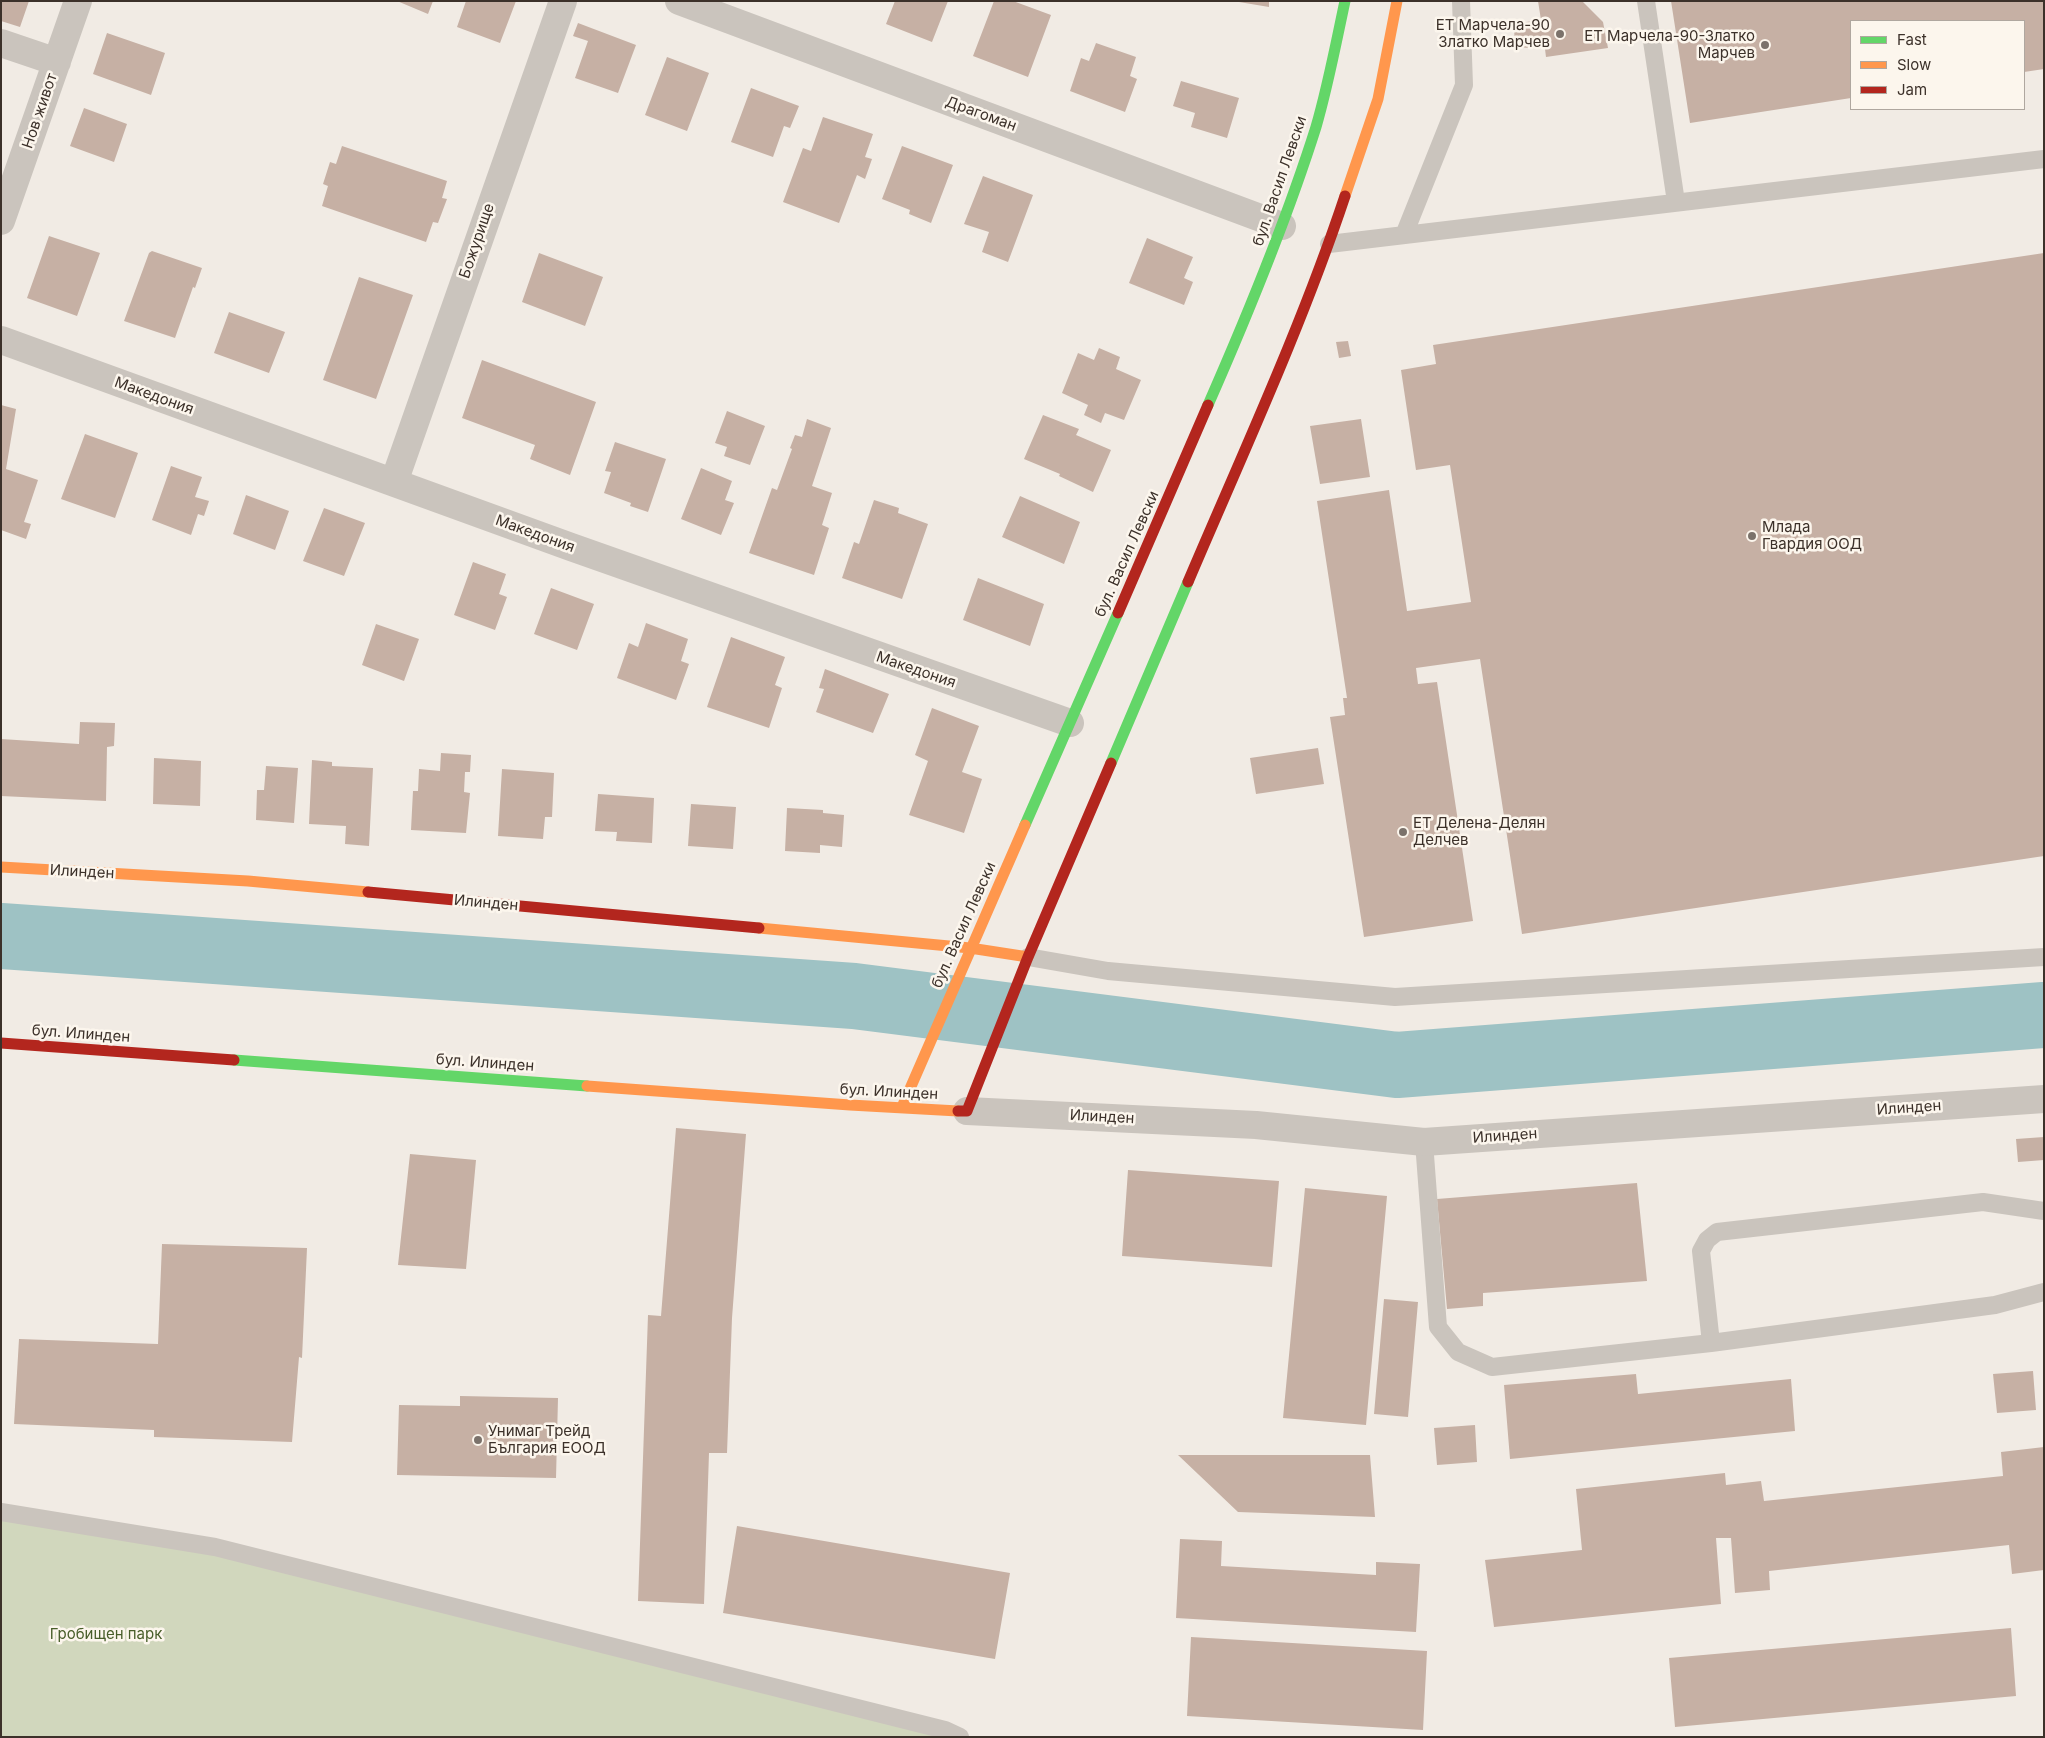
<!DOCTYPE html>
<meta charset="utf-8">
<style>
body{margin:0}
#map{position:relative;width:2045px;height:1738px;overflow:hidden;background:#f1ebe4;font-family:Inter,sans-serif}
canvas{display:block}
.frame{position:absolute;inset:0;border:2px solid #3c312a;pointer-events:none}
.legend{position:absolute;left:1850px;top:20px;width:175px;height:90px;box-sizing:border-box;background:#fcf6ed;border:1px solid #afa79f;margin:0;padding:6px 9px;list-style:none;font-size:15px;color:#3c312a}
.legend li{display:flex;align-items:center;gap:10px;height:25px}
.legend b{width:25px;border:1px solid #afa79f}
</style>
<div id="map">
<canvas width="2045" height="1738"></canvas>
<div class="frame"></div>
<ul class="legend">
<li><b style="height:6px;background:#63d668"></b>Fast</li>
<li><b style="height:6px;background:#ff974d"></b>Slow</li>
<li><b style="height:6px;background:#b3261e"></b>Jam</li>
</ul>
</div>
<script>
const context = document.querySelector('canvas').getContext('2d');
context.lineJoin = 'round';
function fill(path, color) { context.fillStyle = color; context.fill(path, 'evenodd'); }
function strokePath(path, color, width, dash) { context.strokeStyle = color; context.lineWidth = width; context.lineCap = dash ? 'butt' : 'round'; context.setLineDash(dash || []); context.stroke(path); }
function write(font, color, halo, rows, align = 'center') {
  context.font = font + ' Inter,sans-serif'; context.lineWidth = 5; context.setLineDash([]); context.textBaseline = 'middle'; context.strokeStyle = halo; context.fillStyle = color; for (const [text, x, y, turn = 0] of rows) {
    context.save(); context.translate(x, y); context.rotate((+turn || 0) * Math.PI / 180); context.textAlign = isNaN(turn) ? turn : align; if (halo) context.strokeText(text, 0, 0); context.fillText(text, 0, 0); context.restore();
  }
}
const green = new Path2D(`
 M 1,1512 L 215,1547 L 945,1737 L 1,1737 Z`);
const river = new Path2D(`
 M 1,936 L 854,996 L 1397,1065 L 2044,1015`);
const building = new Path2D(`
 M 1,1 L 29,1 L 20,27 L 1,21 Z
 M 397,1 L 433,1 L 428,14 Z
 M 466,1 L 516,1 L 500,43 L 457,27 Z
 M 895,1 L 948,1 L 932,42 L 886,24 Z
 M 994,1 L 1013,1 L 1051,15 L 1028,77 L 973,56 Z
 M 1233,1 L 1269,1 L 1269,7 Z
 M 1538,1 L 1582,1 L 1603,22 L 1608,48 L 1546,57 L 1545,49 L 1515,47 L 1514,27 L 1519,27 L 1519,23 L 1541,20 Z
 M 1671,1 L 2044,1 L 2044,69 L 2024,72 L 2024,21 L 1851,21 L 1851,98 L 1690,123 Z
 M 578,23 L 636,45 L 618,93 L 575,78 L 588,41 L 573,36 Z
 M 107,33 L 165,53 L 151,95 L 93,74 Z
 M 1096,43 L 1136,57 L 1130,76 L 1137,79 L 1125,112 L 1070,91 L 1081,58 L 1089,61 Z
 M 667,57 L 709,73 L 687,131 L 645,115 Z
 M 1181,81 L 1239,98 L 1227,138 L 1191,127 L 1195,113 L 1173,106 Z
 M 751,88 L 799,106 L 790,128 L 784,126 L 773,157 L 731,142 Z
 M 84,108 L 127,124 L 114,162 L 70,146 Z
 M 823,117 L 873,134 L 865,157 L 872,159 L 865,179 L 857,175 L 839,223 L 783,202 L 803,148 L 811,151 Z
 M 342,146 L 447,181 L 442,198 L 447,199 L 438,223 L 433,222 L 426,242 L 322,206 L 328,186 L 323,184 L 330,162 L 336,164 Z
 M 902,146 L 953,165 L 931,223 L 909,214 L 910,210 L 882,199 Z
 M 983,176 L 1033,195 L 1008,262 L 982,252 L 989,232 L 964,224 Z
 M 49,236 L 100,253 L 77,316 L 27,298 Z
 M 1147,238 L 1193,257 L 1184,278 L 1193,282 L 1184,305 L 1129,283 Z
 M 152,251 L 202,268 L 195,288 L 193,287 L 175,338 L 124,321 L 149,253 Z
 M 539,253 L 603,277 L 585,326 L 522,302 Z
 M 2044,253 L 2044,856 L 1522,934 L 1480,659 L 1416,668 L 1418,684 L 1437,682 L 1473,921 L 1364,937 L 1330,717 L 1345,715 L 1343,698 L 1347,698 L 1317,501 L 1389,490 L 1407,611 L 1471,602 L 1450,465 L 1416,470 L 1401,370 L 1436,364 L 1433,345 Z
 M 359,277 L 413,295 L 376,399 L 323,380 Z
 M 229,312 L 285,332 L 269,373 L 214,353 Z
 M 1348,341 L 1351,356 L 1339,358 L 1336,342 Z
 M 1099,348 L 1120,357 L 1116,369 L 1141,380 L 1124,420 L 1105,413 L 1101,423 L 1084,415 L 1088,405 L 1062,393 L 1078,353 L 1094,360 Z
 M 482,360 L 596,402 L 570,475 L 530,459 L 535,445 L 462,418 Z
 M 1,405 L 16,409 L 6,469 L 38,480 L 24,522 L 31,524 L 26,539 L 1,530 Z
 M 727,411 L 765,426 L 750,465 L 724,456 L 727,447 L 715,443 Z
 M 1043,415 L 1079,429 L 1076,435 L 1111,450 L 1093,492 L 1059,476 L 1060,474 L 1024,459 Z
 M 807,419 L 831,428 L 812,486 L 832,493 L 822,525 L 829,528 L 814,575 L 749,553 L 772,488 L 777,490 L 792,449 L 790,448 L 795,435 L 802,437 Z
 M 1361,419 L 1370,477 L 1320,484 L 1310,426 Z
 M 85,434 L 138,453 L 115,518 L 61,499 Z
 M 615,442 L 666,459 L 648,512 L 630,506 L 631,503 L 604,493 L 611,472 L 605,471 Z
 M 171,466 L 202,477 L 195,497 L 209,501 L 204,516 L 198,514 L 191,535 L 152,520 Z
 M 701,468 L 732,481 L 725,500 L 734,503 L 721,535 L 681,519 Z
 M 246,495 L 289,511 L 275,550 L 233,534 Z
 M 1020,496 L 1080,522 L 1064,564 L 1002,537 Z
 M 874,500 L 899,508 L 898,513 L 928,524 L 902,599 L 842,578 L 854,542 L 859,544 Z
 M 324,508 L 365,523 L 344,576 L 303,561 Z
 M 473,562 L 506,574 L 499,594 L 507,597 L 495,630 L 454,615 Z
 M 978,578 L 1044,604 L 1030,646 L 963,620 Z
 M 551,588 L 594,604 L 577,650 L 534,634 Z
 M 646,623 L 688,639 L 681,661 L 689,664 L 676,700 L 617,678 L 629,643 L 638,647 Z
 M 376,624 L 419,639 L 404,681 L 362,665 Z
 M 731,637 L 785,657 L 775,685 L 782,688 L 769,728 L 707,707 Z
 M 825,669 L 889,694 L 873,733 L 816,712 L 824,689 L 819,688 Z
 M 932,708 L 979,726 L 962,772 L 982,779 L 964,833 L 909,815 L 928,761 L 915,755 Z
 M 80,722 L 115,723 L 114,746 L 107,747 L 106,801 L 1,796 L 1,739 L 79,744 Z
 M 1318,748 L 1324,784 L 1256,794 L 1250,758 Z
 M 441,753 L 471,755 L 470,772 L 465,772 L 464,792 L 470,793 L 466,833 L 411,830 L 413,791 L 418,791 L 419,769 L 440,771 Z
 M 154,758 L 201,761 L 200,806 L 153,804 Z
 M 312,760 L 332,762 L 332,766 L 373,768 L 369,846 L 345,844 L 346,826 L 309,824 Z
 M 266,766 L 298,768 L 294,823 L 256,820 L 257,790 L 264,790 Z
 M 502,769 L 554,773 L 552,817 L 545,817 L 543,839 L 498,836 Z
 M 598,794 L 654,798 L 652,843 L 616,841 L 617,832 L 595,831 Z
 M 691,804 L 736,807 L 733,849 L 688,846 Z
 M 787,808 L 823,810 L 823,813 L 844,815 L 842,847 L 820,845 L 820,853 L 785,851 Z
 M 676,1128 L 746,1134 L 732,1318 L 727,1453 L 709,1453 L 704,1604 L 638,1601 L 648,1315 L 661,1316 Z
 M 2044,1137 L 2044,1160 L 2018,1162 L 2016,1139 Z
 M 410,1154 L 476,1160 L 466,1269 L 398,1265 Z
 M 1128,1170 L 1279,1181 L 1272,1267 L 1122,1256 Z
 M 1637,1183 L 1647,1281 L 1483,1293 L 1483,1306 L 1447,1309 L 1437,1199 Z
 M 1305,1188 L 1387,1196 L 1366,1425 L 1283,1418 Z
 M 162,1244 L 307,1248 L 302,1358 L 299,1357 L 292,1442 L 154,1437 L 154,1430 L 14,1424 L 19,1339 L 158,1344 Z
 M 1384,1299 L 1418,1302 L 1408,1417 L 1374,1414 Z
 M 2033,1371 L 2036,1410 L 1997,1413 L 1993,1374 Z
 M 1636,1374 L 1638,1394 L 1791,1379 L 1795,1431 L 1510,1459 L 1504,1385 Z
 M 460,1396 L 558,1398 L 556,1478 L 397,1475 L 399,1405 L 460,1406 Z
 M 1475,1425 L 1477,1462 L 1437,1465 L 1434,1428 Z
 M 2044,1447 L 2044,1570 L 2012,1574 L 2009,1545 L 1769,1571 L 1770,1590 L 1735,1593 L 1731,1538 L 1716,1538 L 1721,1604 L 1494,1627 L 1485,1560 L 1582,1550 L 1576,1489 L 1725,1473 L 1726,1485 L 1761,1481 L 1764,1501 L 2003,1476 L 2001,1452 Z
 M 1178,1455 L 1370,1455 L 1375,1517 L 1238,1512 Z
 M 737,1526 L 1010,1573 L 995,1659 L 723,1613 Z
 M 1180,1539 L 1222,1541 L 1221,1566 L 1376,1575 L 1376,1562 L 1420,1564 L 1416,1632 L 1176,1618 Z
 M 2011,1628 L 2016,1696 L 1675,1727 L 1669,1658 Z
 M 1191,1637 L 1427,1651 L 1423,1730 L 1187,1716 Z`);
const lane = new Path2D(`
 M 1646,1 L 1676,202
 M 1404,235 L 1464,85 L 1461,1
 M 1329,244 L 2044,159
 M 1028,957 L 1108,971 L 1395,997 L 2044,957
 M 1424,1142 L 1438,1327 L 1458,1352 L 1492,1367 L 1711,1343 L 1701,1251 L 1707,1240 L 1717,1232 L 1983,1202 L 2044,1211
 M 1711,1343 L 1995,1305 L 2044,1292
 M 1,1512 L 215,1547 L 945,1730 L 960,1737`);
const street = new Path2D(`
 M 679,1 L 1282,226
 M 1,43 L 57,62
 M 1,221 L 78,1
 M 1,340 L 571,547 L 1070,723
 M 394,482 L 563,1
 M 967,1111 L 1256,1125 L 1424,1142 L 2044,1099`);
const fast = new Path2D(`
 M 1208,405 C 1248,314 1286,222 1316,127 C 1328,86 1336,43 1345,1
 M 1111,763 L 1188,582
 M 1025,825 L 1118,613
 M 234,1060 L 587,1086`);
const slow = new Path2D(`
 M 1345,196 L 1378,99 L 1397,1
 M 1,867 L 248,881 L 368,892
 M 759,928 L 970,948 L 1028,957
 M 587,1086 L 850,1105 L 958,1111
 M 902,1107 L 1025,825`);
const jam = new Path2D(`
 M 1188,582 C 1242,455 1301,328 1345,196
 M 1118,613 L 1208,405
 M 368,892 L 759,928
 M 1,1043 L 234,1060
 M 958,1111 L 967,1111 L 1028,957 L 1111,763`);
const markers = [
 [1560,34,5,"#7b726b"],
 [1765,45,5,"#7b726b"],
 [1752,536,5,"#7b726b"],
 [1403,832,5,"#7b726b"],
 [478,1440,5,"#7b726b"]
];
const poiNames = [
 ["ЕТ Марчела-90",1550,25,"right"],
 ["Златко Марчев",1550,42,"right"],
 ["ЕТ Марчела-90-Златко",1755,36,"right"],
 ["Марчев",1755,53,"right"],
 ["Млада",1762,527],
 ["Гвардия ООД",1762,544],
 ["ЕТ Делена-Делян",1413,823],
 ["Делчев",1413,840],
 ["Унимаг Трейд",488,1431],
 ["България ЕООД",488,1448]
];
const streetNames = [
 ["Нов живот",40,111,-71],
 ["Драгоман",981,114,20],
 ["бул. Васил Левски",1280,181,-71],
 ["Божурище",477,241,-71],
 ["Македония",154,396,20],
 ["Македония",535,534,20],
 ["бул. Васил Левски",1127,554,-66],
 ["Македония",916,670,19],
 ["Илинден",82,872,3],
 ["Илинден",486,903,5],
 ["бул. Васил Левски",964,925,-66],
 ["бул. Илинден",81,1034,4],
 ["бул. Илинден",485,1063,4],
 ["бул. Илинден",889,1092,3],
 ["Илинден",1909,1108,-4],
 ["Илинден",1102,1117,3],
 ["Илинден",1505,1136,-4]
];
const parkNames = [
 ["Гробищен парк",106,1634]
];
fill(green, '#d1d7bd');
strokePath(river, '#9ec2c4', 66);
fill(building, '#c6b0a4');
strokePath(lane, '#cac4bd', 18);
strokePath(street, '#cac4bd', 28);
strokePath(fast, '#63d668', 11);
strokePath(slow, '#ff974d', 11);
strokePath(jam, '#b3261e', 11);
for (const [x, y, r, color] of markers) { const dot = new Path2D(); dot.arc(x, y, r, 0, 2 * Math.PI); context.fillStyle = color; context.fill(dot); strokePath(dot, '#fcf6ed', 2); }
write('15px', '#3c312a', '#fcf6ed', poiNames, 'left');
write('15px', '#3c312a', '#fcf6ed', streetNames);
write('15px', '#485e2a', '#fcf6ed', parkNames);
</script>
